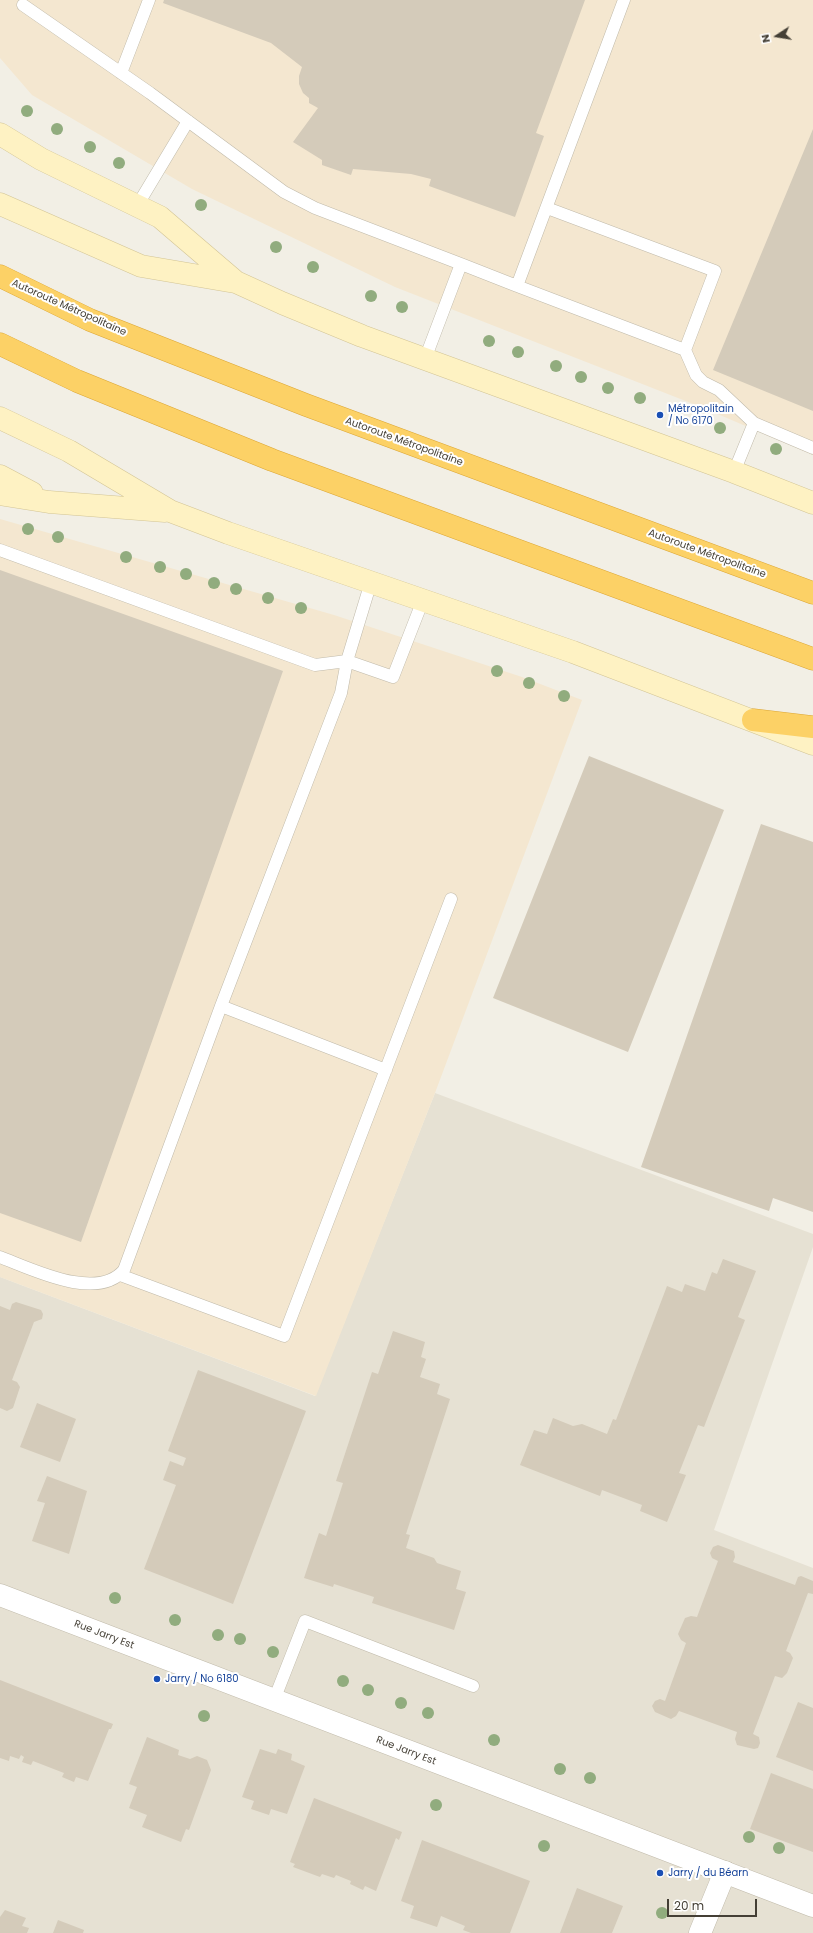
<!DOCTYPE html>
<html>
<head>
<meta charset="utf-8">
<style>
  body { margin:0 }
  #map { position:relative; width:813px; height:1933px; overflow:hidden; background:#f2efe5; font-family:Poppins,sans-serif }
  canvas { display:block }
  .north { position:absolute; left:757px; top:16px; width:40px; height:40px; -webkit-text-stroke:3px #fff; paint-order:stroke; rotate:258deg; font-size:11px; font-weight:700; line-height:16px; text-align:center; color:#443f35 }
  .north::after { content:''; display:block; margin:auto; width:14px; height:18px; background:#443f35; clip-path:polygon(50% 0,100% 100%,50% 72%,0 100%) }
  .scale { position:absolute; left:667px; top:1899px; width:90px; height:18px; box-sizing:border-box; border:2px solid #443f35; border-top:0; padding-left:5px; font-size:12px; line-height:14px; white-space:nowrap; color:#443f35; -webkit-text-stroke:3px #fff; paint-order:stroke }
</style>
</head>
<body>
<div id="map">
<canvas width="813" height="1933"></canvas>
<div class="north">N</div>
<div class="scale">20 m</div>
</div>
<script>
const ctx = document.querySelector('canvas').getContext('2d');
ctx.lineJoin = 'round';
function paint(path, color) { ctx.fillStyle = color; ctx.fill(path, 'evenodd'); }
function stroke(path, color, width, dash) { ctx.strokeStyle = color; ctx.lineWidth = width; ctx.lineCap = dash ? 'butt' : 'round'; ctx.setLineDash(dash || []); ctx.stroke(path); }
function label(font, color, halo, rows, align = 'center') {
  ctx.font = font + ' Poppins,sans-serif'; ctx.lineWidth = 4; ctx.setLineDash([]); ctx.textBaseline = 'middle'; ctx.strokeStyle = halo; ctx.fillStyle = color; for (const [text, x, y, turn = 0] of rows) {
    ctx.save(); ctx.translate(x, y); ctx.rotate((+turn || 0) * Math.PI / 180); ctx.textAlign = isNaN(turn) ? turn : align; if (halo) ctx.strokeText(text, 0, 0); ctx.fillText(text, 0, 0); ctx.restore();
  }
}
paint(new Path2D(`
  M435 1093 813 1234V1247L714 1530 813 1568V1933H0V1277L315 1396Z`), '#e6e1d3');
paint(new Path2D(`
  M0 0H813V455L706 409 395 287 192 189 32 95 0 58Z
  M0 519 334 615 522 677 582 700 435 1093 316 1396 0 1277Z`), '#f4e7d0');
paint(new Path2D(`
  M164 0H585L536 133 544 136 515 217 429 186 431 179 411 174 353 169 351 175 322 165V160L293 142 318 108 309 103V98L303 93 299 84V76L302 67 271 43 163 3Z
  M813 129V411L713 370Z
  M0 570 283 671 81 1242 0 1213Z
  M589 756 724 810 628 1052 493 998Z
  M761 824 813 842V1212L773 1198 769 1211 641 1167Z
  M723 1259 756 1271 738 1317 745 1320 704 1427 698 1425 679 1473 686 1475 667 1522 640 1511 642 1505 602 1490 600 1496 520 1465 534 1430 547 1434 553 1418 573 1426 582 1424 607 1434 613 1419 616 1420 667 1286 682 1292 685 1284 705 1291 712 1272 717 1274Z
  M16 1302 41 1310 43 1314 42 1319 34 1322 12 1380 17 1382 20 1387 13 1408 7 1411 0 1408V1306L10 1310 12 1304Z
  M393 1331 425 1342 421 1357 426 1359 420 1377 440 1384 437 1394 450 1399 406 1534 410 1535 406 1548 434 1558 437 1563 461 1571 456 1589 466 1592 454 1630 372 1603 374 1597 334 1584 333 1587 304 1578 319 1533 326 1536 343 1483 336 1481 372 1372 378 1374Z
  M198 1370 306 1411 233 1604 144 1569 176 1485 163 1480 170 1461 183 1466 186 1458 168 1451Z
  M37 1403 76 1419 60 1462 20 1447Z
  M47 1476 87 1491 69 1554 32 1541 45 1503 37 1501Z
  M718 1545 734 1551 735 1557 733 1562 795 1585 798 1577 801 1576 813 1581V1594L808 1593 786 1651 790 1653 793 1658 787 1673 782 1678 775 1676 753 1734 759 1737 760 1743 758 1748 754 1749 737 1745 735 1739 737 1732 679 1711 676 1716 671 1719 655 1712 652 1706 655 1701 660 1699 665 1701 686 1643 681 1640 678 1634 685 1618 691 1616 697 1617 718 1561 712 1558 710 1553 713 1547Z
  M0 1680 113 1724 111 1729H109L88 1781 76 1777 74 1782 62 1777 64 1773 33 1761 31 1765 22 1762 24 1757 21 1755 19 1759 10 1756 9 1761 0 1758Z
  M798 1702 813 1708V1771L776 1757Z
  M147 1737 179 1750 178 1755 190 1759 197 1756 207 1760 211 1770 189 1830 186 1829 181 1842 142 1827 147 1815 129 1808 137 1787 129 1784Z
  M260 1749 276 1754 278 1749 292 1754 291 1760 305 1766 287 1814 271 1809 269 1815 251 1809 254 1801 242 1797Z
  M771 1773 813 1789V1852L750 1829Z
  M314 1798 402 1832 399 1840 396 1838 376 1891 365 1886 363 1890 350 1884 351 1881 336 1875 334 1878 322 1874 320 1877 293 1867 295 1864 290 1862Z
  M422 1840 530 1881 510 1933H471L463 1930 465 1926 441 1916 437 1927 410 1918 414 1906 401 1901Z
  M577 1888 623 1906 612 1933H560Z
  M5 1910 26 1918 22 1926 29 1928 27 1933H0V1917Z
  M58 1920 84 1930 83 1933H53Z`), '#d4cbba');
const service = new Path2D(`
  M23 5 150 93 284 192 315 208 461 264 425 359
  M121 73 149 0
  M137 206 188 121
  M461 264 517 286 624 0
  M517 286 685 350 715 271 547 208
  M685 350 696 375 703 382 719 390 754 423
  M734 472 754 423 813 448
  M0 550 315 665 347 661 393 677 423 600
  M221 1006 386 1070
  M0 1257C32 1269 97 1302 124 1270L221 1006 341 693 347 661 371 582
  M120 1275 284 1336 451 899
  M274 1700 305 1621 473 1686`);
const minor = new Path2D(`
  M700 1933 725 1872`);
const tertiary = new Path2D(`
  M0 1595 813 1906`);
const secondary = new Path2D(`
  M0 134 41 159 160 217 236 282 282 303 362 336 734 472 813 503
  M0 204 141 266 235 282
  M0 418 69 451 170 511 228 533 573 652 813 744
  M0 476 32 493
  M0 494 49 502 165 511`);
const motorway = new Path2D(`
  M0 276 90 320 306 405 813 593
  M0 344 77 381 272 460 813 659
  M753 720 813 727`);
stroke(service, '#c0baaa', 13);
stroke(minor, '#c0baaa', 23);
stroke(tertiary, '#c0baaa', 23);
stroke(secondary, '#d2c495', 23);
stroke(motorway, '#dba636', 23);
stroke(service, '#fff', 12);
stroke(minor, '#fff', 22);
stroke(tertiary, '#fff', 22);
stroke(secondary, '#fef2c3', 22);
stroke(motorway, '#fcd166', 22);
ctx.fillStyle = '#91ac7e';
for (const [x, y] of [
  [27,111],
  [57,129],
  [90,147],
  [119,163],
  [201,205],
  [276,247],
  [313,267],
  [371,296],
  [402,307],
  [489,341],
  [518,352],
  [556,366],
  [581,377],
  [608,388],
  [640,398],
  [720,428],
  [776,449],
  [28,529],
  [58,537],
  [126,557],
  [160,567],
  [186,574],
  [214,583],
  [236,589],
  [268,598],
  [301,608],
  [497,671],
  [529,683],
  [564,696],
  [115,1598],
  [175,1620],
  [218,1635],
  [240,1639],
  [273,1652],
  [343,1681],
  [368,1690],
  [401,1703],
  [428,1713],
  [204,1716],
  [494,1740],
  [560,1769],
  [590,1778],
  [436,1805],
  [749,1837],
  [544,1846],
  [779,1848],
  [662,1913]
]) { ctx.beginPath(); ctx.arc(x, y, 6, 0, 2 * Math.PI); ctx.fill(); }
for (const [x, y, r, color] of [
  [660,415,4,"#1a4fb4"],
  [157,1679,4,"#1a4fb4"],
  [660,1873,4,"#1a4fb4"]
]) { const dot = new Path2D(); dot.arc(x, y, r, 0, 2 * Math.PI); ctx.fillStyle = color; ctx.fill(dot); stroke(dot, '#fff', 1.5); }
label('10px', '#443f35', '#fff', [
  ["Autoroute Métropolitaine",69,308,24],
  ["Autoroute Métropolitaine",404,442,20],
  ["Autoroute Métropolitaine",707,554,20],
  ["Rue Jarry Est",104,1635,21],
  ["Rue Jarry Est",406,1751,21]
]);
label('10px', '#164399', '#fff', [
  ["Métropolitain",668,409],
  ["/ No 6170",668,421],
  ["Jarry / No 6180",165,1679],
  ["Jarry / du Béarn",668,1873]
], 'left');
</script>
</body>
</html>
